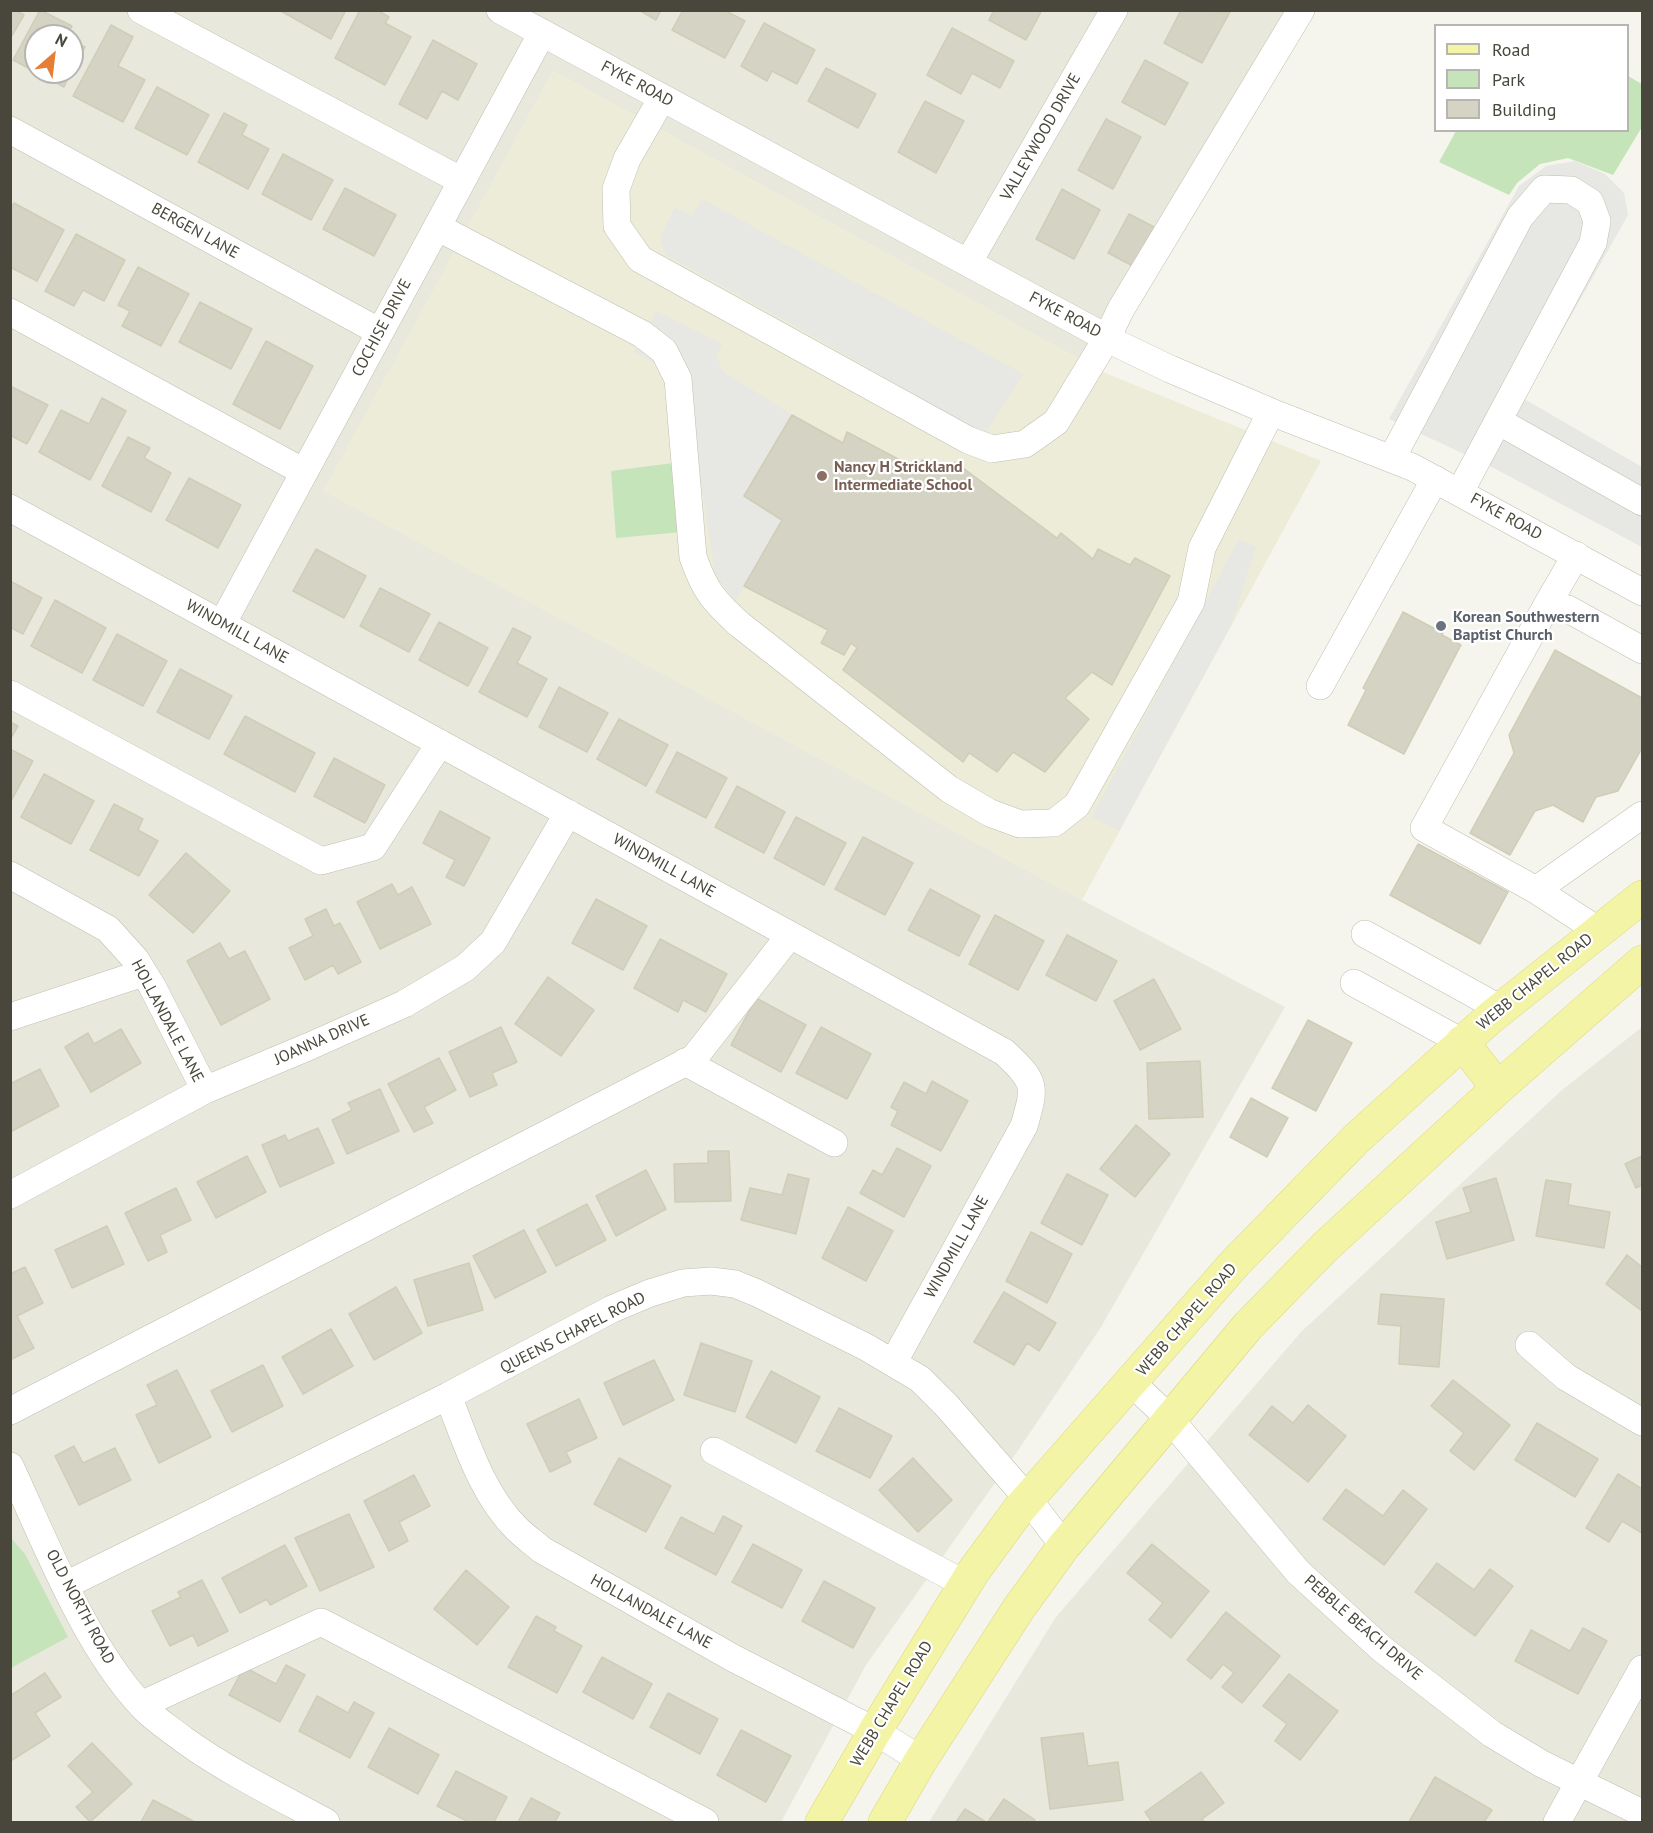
<!DOCTYPE html>
<html>
<head>
<meta charset="utf-8">
<style>
  body { margin:0 }
  #map { position:relative; width:1653px; height:1833px; overflow:hidden; background:#f5f5ed; font-family:"PT Sans",sans-serif }
  canvas { display:block }
  .frame { position:absolute; inset:0; border:12px solid #49473b; pointer-events:none }
  .legend { position:absolute; left:1434px; top:24px; width:195px; height:108px; box-sizing:border-box; background:#fff; border:2px solid #b6b5b1; margin:0; padding:8px 10px; list-style:none; font-size:18px; color:#49473b }
  .legend li { display:flex; align-items:center; gap:12px; height:30px }
  .legend b { width:30px; border:2px solid #b6b5b1 }
  .north { position:absolute; left:24px; top:24px; width:60px; height:60px; box-sizing:border-box; background:#fff; border:2px solid #b6b5b1; border-radius:50%; rotate:28deg; font-size:16px; font-weight:700; line-height:24px; text-align:center; color:#49473b }
  .north::after { content:''; display:block; margin:auto; width:21px; height:27px; background:#e47f35; clip-path:polygon(50% 0,100% 100%,50% 72%,0 100%) }
</style>
</head>
<body>
<div id="map">
<canvas width="1653" height="1833"></canvas>
<div class="frame"></div>
<ul class="legend">
<li><b style="height:8px;background:#f4f4a6"></b>Road</li>
<li><b style="height:16px;background:#c6e4ba"></b>Park</li>
<li><b style="height:16px;background:#d5d3c3"></b>Building</li>
</ul>
<div class="north">N</div>
</div>
<script>
const ctx = document.querySelector('canvas').getContext('2d');
ctx.lineJoin = 'round';
function paint(path, color) { ctx.fillStyle = color; ctx.fill(path, 'evenodd'); }
function stroke(path, color, width, dash) { ctx.strokeStyle = color; ctx.lineWidth = width; ctx.lineCap = dash ? 'butt' : 'round'; ctx.setLineDash(dash || []); ctx.stroke(path); }
function label(font, color, halo, rows, align = 'center') {
  ctx.font = font + ' "PT Sans",sans-serif'; ctx.lineWidth = 4.5; ctx.setLineDash([]); ctx.textBaseline = 'middle'; ctx.strokeStyle = halo; ctx.fillStyle = color; for (const [text, x, y, turn = 0] of rows) {
    ctx.save(); ctx.translate(x, y); ctx.rotate((+turn || 0) * Math.PI / 180); ctx.textAlign = isNaN(turn) ? turn : align; if (halo) ctx.strokeText(text, 0, 0); ctx.fillText(text, 0, 0); ctx.restore();
  }
}
paint(new Path2D(`
  M11 11H1310L1129 318 1103 372 553 71 324 491 1082 900 1285 1007 1101 1327 1019 1449 866 1665 781 1822H11ZM36 36H72V72H36Z
  M1642 1027V1822H929L1056 1617 1301 1332 1562 1090Z`), '#e8e8dc');
paint(new Path2D(`
  M553 71 1103 372 1321 461 1082 900 323 491Z`), '#ececd9');
paint(new Path2D(`
  M1628 76 1642 84V127L1613 175 1568 158 1540 164 1517 183 1509 195 1439 162 1456 131 1628 130Z
  M673 463 682 532 616 538 611 471Z
  M10 1537 25 1554 68 1637 11 1668Z`), '#c6e4ba');
paint(new Path2D(`
  M1575 161 1605 174 1624 193 1628 215 1524 399 1642 467V547L1490 466 1389 419 1519 186 1546 166Z
  M702 199 1023 374 984 435 822 341 666 255 660 237 675 208 693 216Z
  M656 311 722 344 716 358 719 361 722 371 792 415 744 495 782 520 735 602 715 573 692 423 682 378 634 352Z
  M1239 539 1256 547 1231 625 1119 831 1092 817Z`), '#e7e7e3');
const building = new Path2D(`
  M10 10H15L24 15 10 39Z
  M40 10 72 26 67 36H36V72L13 60Z
  M279 10H346L331 39Z
  M360 10H377L389 17 385 23 411 37 385 85 335 58Z
  M639 10H661L656 20Z
  M683 10H724L745 21 725 58 672 30Z
  M994 10H1042L1026 40 989 20Z
  M1181 10 1230 12 1202 63 1164 43Z
  M764 23 815 50 797 84 772 71 767 81 741 66Z
  M111 25 133 37 118 66 145 80 123 122 73 96Z
  M952 28 1014 61 1000 88 972 73 961 94 927 75Z
  M433 40 477 64 458 100 442 91 427 119 399 104Z
  M72 41 85 47 72 71Z
  M1145 60 1188 83 1165 125 1122 102Z
  M826 68 876 94 858 128 808 101Z
  M36 72H71L64 87Z
  M157 87 209 115 187 155 135 128Z
  M925 101 964 121 936 173 898 152Z
  M224 113 247 125 242 135 269 149 248 189 198 162Z
  M1106 119 1141 137 1113 189 1078 170Z
  M283 154 333 180 311 220 262 194Z
  M345 188 396 215 374 256 323 229Z
  M1062 189 1100 210 1074 259 1036 239Z
  M14 203 64 230 37 281 10 267V210Z
  M1129 214 1156 228 1135 267 1108 253Z
  M76 234 125 260 104 301 83 290 74 306 45 291Z
  M138 267 189 294 161 346 122 326 130 311 118 305Z
  M200 302 252 329 231 369 179 342Z
  M266 341 313 366 280 429 233 404Z
  M10 386 48 405 27 444 10 435Z
  M102 398 126 411 90 480 39 452 61 410 89 424Z
  M792 415 843 443 847 432 917 469 922 460 947 475 955 462 1057 538 1061 533 1093 559 1098 549 1130 565 1135 558 1170 576 1112 685 1092 672 1065 698 1089 719 1045 772 1013 752 997 772 969 753 963 762 843 670 857 648 851 643 844 655 821 643 828 630 744 586 782 520 744 496Z
  M128 437 150 448 144 458 171 473 151 512 102 486Z
  M189 478 241 505 218 548 166 520Z
  M316 549 366 576 344 618 293 591Z
  M10 581 42 598 23 634 10 627Z
  M380 588 430 614 409 652 360 626Z
  M55 600 106 628 82 673 31 646Z
  M1403 612 1443 633 1442 635 1461 645 1404 754 1348 725 1366 690 1363 688Z
  M439 622 488 648 468 686 419 660Z
  M513 628 531 637 517 663 547 679 527 717 479 692Z
  M117 634 167 661 143 706 93 680Z
  M1555 650 1642 698V748L1618 791 1596 797 1583 822 1553 805 1535 811 1510 855 1470 833 1514 753 1509 735Z
  M180 669 232 696 209 739 157 712Z
  M559 687 608 713 587 752 539 727Z
  M245 716 315 753 295 792 224 754Z
  M619 719 668 745 646 786 597 759Z
  M10 722 18 726 10 740Z
  M10 749 33 761 10 803Z
  M677 752 727 778 706 818 656 792Z
  M334 758 385 785 365 823 314 796Z
  M44 774 94 801 71 844 21 817Z
  M737 786 785 812 764 853 715 827Z
  M114 804 143 819 138 830 158 841 139 876 90 850Z
  M440 811 490 838 464 886 446 877 455 860 423 843Z
  M796 817 846 843 824 885 774 858Z
  M863 837 913 863 885 915 835 889Z
  M1418 844 1508 892 1480 944 1390 895Z
  M186 853 230 891 193 933 149 895Z
  M392 884 398 895 412 887 431 924 380 949 357 902Z
  M930 889 980 916 959 956 908 930Z
  M596 899 647 926 623 970 572 943Z
  M326 909 334 926 340 923 361 962 338 974 333 965 305 980 289 948 313 936 305 919Z
  M995 915 1044 941 1018 990 969 964Z
  M1067 935 1117 961 1096 1001 1046 975Z
  M660 939 727 974 706 1012 683 1000 678 1012 634 988Z
  M220 943 229 959 245 951 270 999 221 1025 187 961Z
  M548 977 594 1010 561 1056 515 1024Z
  M1154 979 1181 1029 1140 1050 1114 1001Z
  M756 998 806 1025 781 1072 731 1045Z
  M1308 1020 1352 1043 1316 1111 1272 1088Z
  M501 1027 517 1062 492 1073 497 1085 470 1097 449 1052Z
  M821 1027 871 1054 847 1099 796 1073Z
  M121 1029 141 1063 91 1092 65 1047 88 1033 94 1044Z
  M439 1058 456 1090 424 1107 433 1123 414 1132 388 1084Z
  M1200 1061 1203 1117 1149 1119 1147 1063Z
  M40 1069 59 1106 10 1132V1084Z
  M932 1081 968 1101 941 1151 891 1125 898 1111 891 1107 904 1082 926 1094Z
  M380 1089 399 1131 347 1154 332 1120 352 1110 348 1103Z
  M1251 1098 1288 1118 1267 1157 1230 1137Z
  M1136 1125 1170 1154 1135 1197 1100 1169Z
  M318 1128 334 1163 280 1187 262 1145 285 1135 288 1141Z
  M897 1148 931 1166 904 1217 860 1193 873 1170 882 1175Z
  M708 1151H729L731 1201 675 1202 674 1164 708 1163Z
  M247 1156 266 1192 216 1218 197 1182Z
  M1642 1156V1185L1636 1188 1625 1164Z
  M646 1170 666 1209 616 1236 596 1196Z
  M788 1174 809 1179 796 1234 741 1220 750 1188 782 1195Z
  M1067 1174 1108 1195 1082 1245 1041 1223Z
  M1496 1178 1514 1240 1447 1259 1436 1222 1471 1212 1463 1188Z
  M1546 1180 1571 1184 1568 1205 1610 1212 1604 1248 1536 1236Z
  M176 1188 191 1220 160 1235 167 1252 148 1261 125 1213Z
  M587 1204 606 1240 556 1266 537 1230Z
  M848 1207 893 1231 866 1281 822 1258Z
  M107 1226 124 1264 72 1288 55 1250Z
  M524 1230 546 1272 495 1298 473 1256Z
  M1031 1232 1072 1254 1047 1303 1006 1281Z
  M1627 1255 1642 1267V1311L1606 1284Z
  M469 1263 483 1310 428 1326 414 1280Z
  M25 1267 43 1303 17 1316 34 1348 10 1360V1274Z
  M396 1287 422 1333 374 1360 349 1314Z
  M1004 1292 1056 1323 1039 1351 1027 1343 1014 1365 974 1342Z
  M1381 1294 1444 1299 1439 1367 1399 1364 1401 1326 1378 1324Z
  M331 1329 353 1366 303 1394 282 1357Z
  M701 1343 752 1361 735 1412 684 1395Z
  M654 1360 674 1400 623 1425 604 1383Z
  M263 1365 283 1406 232 1432 211 1391Z
  M177 1370 211 1437 159 1463 136 1415 157 1405 147 1385Z
  M771 1371 820 1397 796 1443 746 1417Z
  M1453 1380 1510 1425 1474 1470 1450 1451 1464 1433 1431 1406Z
  M579 1399 597 1438 566 1452 571 1462 550 1472 527 1424Z
  M1308 1405 1346 1436 1308 1482 1249 1435 1272 1406 1293 1423Z
  M839 1408 892 1436 870 1478 816 1451Z
  M1537 1423 1598 1459 1575 1497 1515 1460Z
  M74 1446 83 1463 115 1448 131 1480 79 1505 55 1456Z
  M619 1458 671 1486 646 1532 594 1504Z
  M913 1458 952 1500 918 1532 879 1490Z
  M1618 1474 1642 1489V1533L1622 1521 1609 1542 1586 1528Z
  M414 1475 430 1506 399 1522 408 1541 389 1551 364 1501Z
  M1346 1489 1383 1516 1403 1490 1427 1509 1384 1565 1323 1519Z
  M349 1514 374 1567 320 1591 295 1538Z
  M723 1516 742 1526 716 1575 665 1548 681 1517 714 1534Z
  M753 1544 802 1570 782 1608 732 1582Z
  M1152 1544 1209 1591 1171 1638 1149 1620 1163 1603 1127 1573Z
  M285 1545 307 1586 270 1605 267 1599 240 1613 222 1578Z
  M1437 1563 1474 1590 1490 1569 1513 1586 1475 1636 1415 1592Z
  M466 1570 509 1607 477 1645 434 1609Z
  M202 1580 228 1631 198 1646 193 1635 170 1646 152 1611 181 1597 178 1592Z
  M824 1581 875 1608 853 1648 802 1621Z
  M1226 1612 1280 1656 1242 1703 1222 1687 1234 1673 1223 1664 1211 1679 1187 1660Z
  M536 1616 556 1627 554 1631 582 1646 557 1693 508 1667Z
  M1583 1628 1607 1641 1578 1694 1515 1661 1531 1630 1570 1651Z
  M602 1657 652 1684 633 1719 583 1692Z
  M286 1665 305 1675 280 1722 229 1695 244 1667 276 1684Z
  M45 1673 61 1697 35 1713 50 1736 12 1760 10 1757V1696Z
  M1289 1674 1338 1711 1300 1760 1275 1741 1287 1724 1263 1706Z
  M668 1693 718 1719 700 1754 650 1727Z
  M317 1696 348 1713 354 1702 374 1713 350 1758 299 1731Z
  M389 1728 439 1755 418 1794 368 1767Z
  M741 1730 791 1756 766 1802 717 1775Z
  M1083 1733 1088 1766 1118 1762 1123 1800 1050 1809 1041 1738Z
  M92 1743 132 1784 90 1822 76 1807 93 1792 68 1766Z
  M456 1771 507 1797 494 1822H469L437 1806Z
  M1201 1772 1224 1803 1202 1819 1204 1822H1152L1145 1812Z
  M1435 1777 1492 1810 1484 1822H1409Z
  M531 1798 560 1813 555 1822H518Z
  M1004 1799 1035 1820 1034 1822H988Z
  M153 1800 195 1822H141Z
  M965 1809 986 1822H956Z`);
paint(building, '#d5d3c3');
stroke(building, '#d0cdb7', 1.5);
const minor = new Path2D(`
  M141 10 462 181
  M500 10 1120 345 1170 369 1271 412 1412 467 1642 592
  M662 98 627 159 616 189 617 226 640 259 968 440 992 449 1025 444 1056 422 1107 338 1121 309 1301 10
  M10 130 380 332
  M437 227 642 334 664 351 678 379 693 557C705 591 713 600 739 624L949 789 990 813 1020 824 1054 823 1077 805 1191 602 1202 548 1271 412
  M968 263 1114 10
  M10 312 304 472
  M1498 421 1642 502
  M1392 458 1520 217 1544 189 1571 190 1590 202 1597 221 1593 243 1460 492
  M10 508 1004 1052C1036 1082 1036 1085 1024 1126L893 1363
  M1547 605 1576 555
  M222 624 542 33
  M1320 686 1435 479
  M10 694 321 861 373 847 440 743
  M10 875 108 929 136 960 152 986 205 1090
  M1536 890 1642 815
  M1599 931 1536 890 1424 828 1547 605 1568 609 1642 650
  M1365 934 1501 1009
  M1354 983 1462 1042
  M10 1017 143 973
  M685 1062 834 1143
  M10 1195 205 1090 310 1046 404 1004 465 968 493 942 568 813
  M1529 1345 1566 1377 1642 1422
  M1132 1383 1170 1419 1298 1572 1382 1649 1492 1734 1542 1764 1642 1813
  M448 1396C466 1441 481 1493 517 1529 524 1536 534 1543 542 1550L733 1658 875 1731 921 1760
  M10 1411 694 1058 790 935
  M714 1451 965 1584
  M10 1466C45 1541 85 1646 142 1706 154 1719 170 1729 184 1740 229 1772 278 1796 326 1822
  M66 1585 448 1396 612 1309 650 1293 683 1283 711 1281 735 1284 757 1293 866 1347 920 1379 947 1406 1028 1499 1064 1546
  M141 1705 321 1622 705 1822
  M1557 1822 1642 1669`);
const major = new Path2D(`
  M1462 1042 1498 1088
  M822 1822 875 1731 973 1572 1020 1508 1235 1263 1356 1139 1491 1017 1642 897
  M885 1822 921 1760 1019 1608 1064 1546 1248 1326 1325 1247 1498 1088 1642 962`);
stroke(minor, '#c0bfb0', 28);
stroke(major, '#d9d677', 34);
stroke(minor, '#fff', 27);
stroke(major, '#f4f4a6', 33);
for (const [x, y, r, color] of [
  [822,476,6,"#8d6e63"],
  [1441,626,6,"#6b7280"]
]) { const dot = new Path2D(); dot.arc(x, y, r, 0, 2 * Math.PI); ctx.fillStyle = color; ctx.fill(dot); stroke(dot, '#fff', 2); }
label('16px', '#49473b', '#fff', [
  ["FYKE ROAD",637,84,28],
  ["VALLEYWOOD DRIVE",1041,137,-60],
  ["BERGEN LANE",195,231,29],
  ["FYKE ROAD",1065,315,28],
  ["COCHISE DRIVE",382,328,-62],
  ["FYKE ROAD",1506,517,29],
  ["WINDMILL LANE",237,632,29],
  ["WINDMILL LANE",664,866,29],
  ["WEBB CHAPEL ROAD",1535,982,-39],
  ["HOLLANDALE LANE",167,1021,62],
  ["JOANNA DRIVE",322,1040,-24],
  ["WINDMILL LANE",957,1247,-61],
  ["WEBB CHAPEL ROAD",1187,1320,-49],
  ["QUEENS CHAPEL ROAD",573,1333,-27],
  ["OLD NORTH ROAD",80,1607,62],
  ["HOLLANDALE LANE",651,1612,29],
  ["PEBBLE BEACH DRIVE",1363,1628,41],
  ["WEBB CHAPEL ROAD",892,1704,-59]
]);
label('bold 16px', '#785e54', '#fff', [
  ["Nancy H Strickland",834,467],
  ["Intermediate School",834,485]
], 'left');
label('bold 16px', '#5b616d', '#fff', [
  ["Korean Southwestern",1453,617],
  ["Baptist Church",1453,635]
], 'left');
</script>
</body>
</html>
